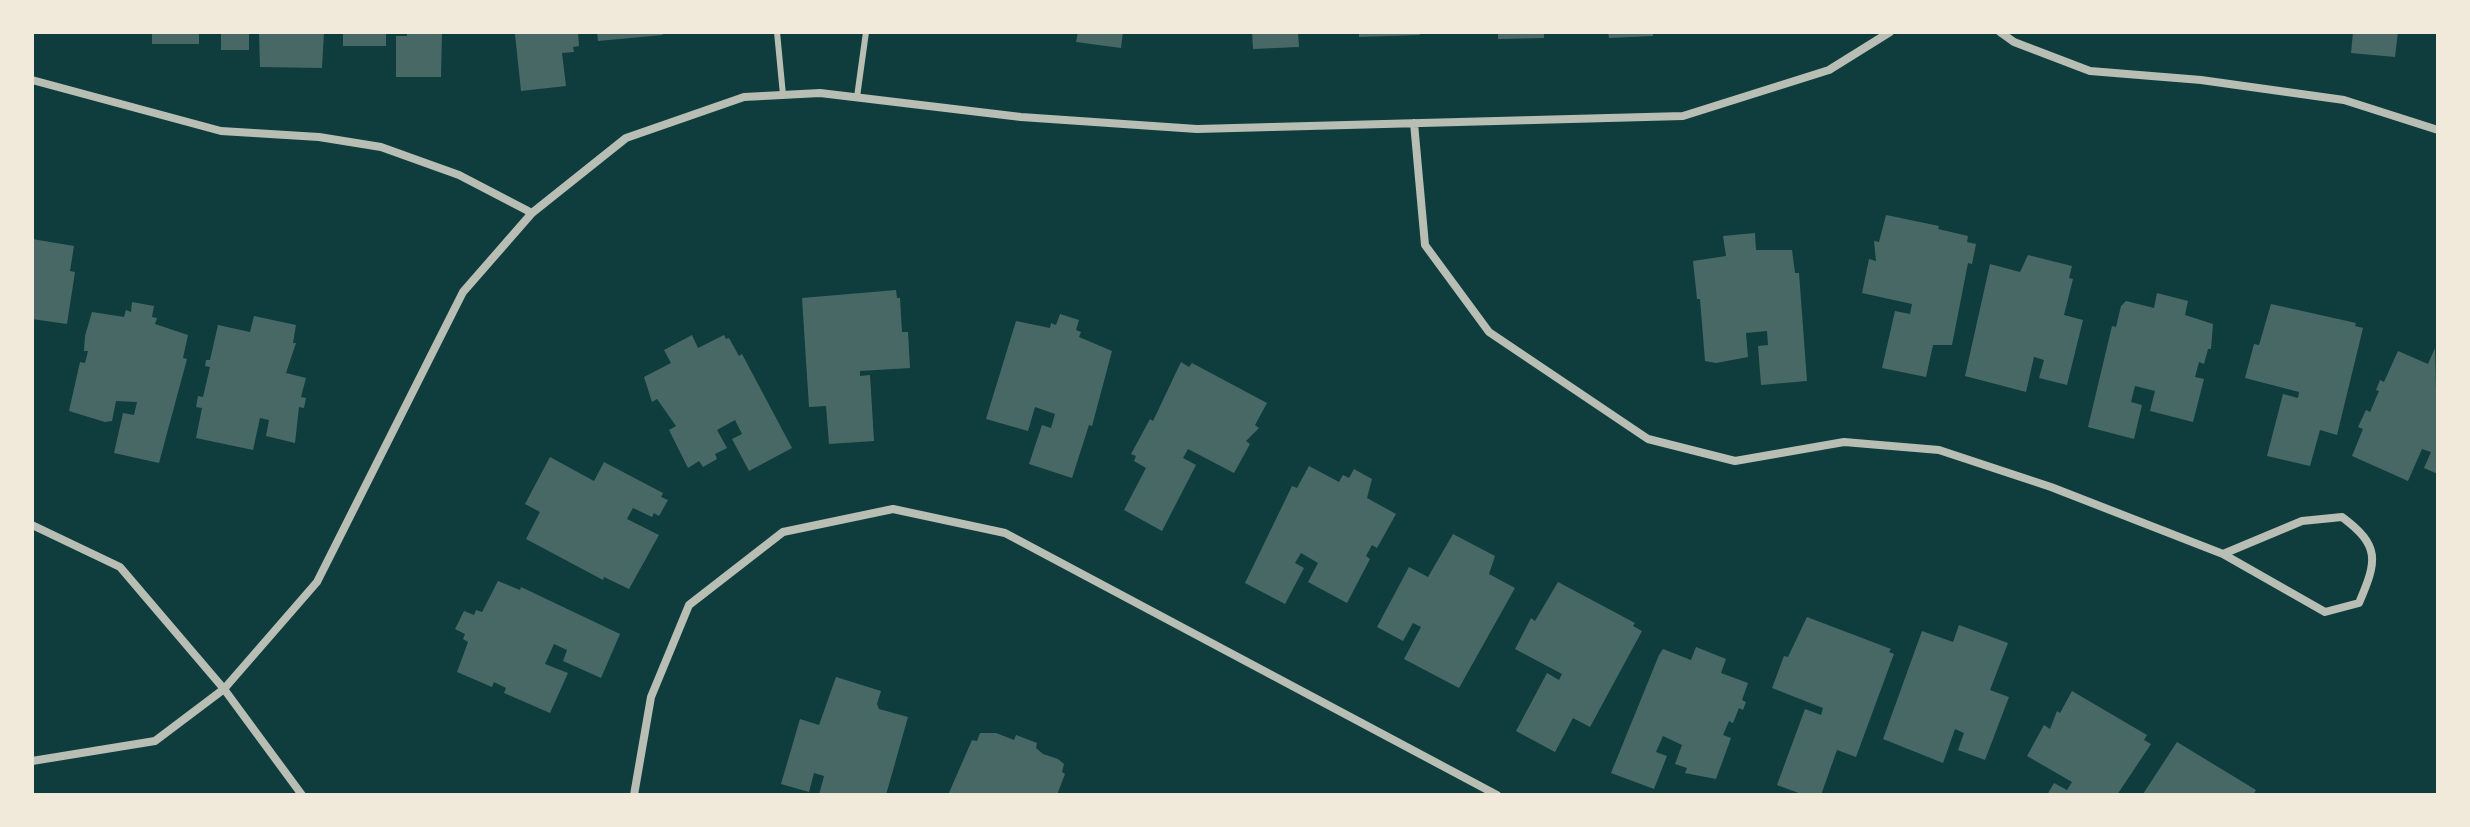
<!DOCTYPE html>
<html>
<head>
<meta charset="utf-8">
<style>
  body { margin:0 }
  #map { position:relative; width:2470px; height:827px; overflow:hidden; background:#0f3d3e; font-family:"Fira Sans",sans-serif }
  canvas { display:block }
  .frame { position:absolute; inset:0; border:34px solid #f1e9da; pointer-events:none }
</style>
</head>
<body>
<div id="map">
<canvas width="2470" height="827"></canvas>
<div class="frame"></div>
</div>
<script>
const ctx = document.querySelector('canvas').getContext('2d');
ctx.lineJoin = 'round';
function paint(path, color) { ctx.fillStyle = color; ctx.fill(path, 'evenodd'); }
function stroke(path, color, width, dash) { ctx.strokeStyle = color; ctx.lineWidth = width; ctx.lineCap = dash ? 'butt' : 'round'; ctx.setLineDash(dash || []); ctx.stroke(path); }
paint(new Path2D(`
  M152 32H199V44H152Z
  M221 32H249V50H221Z
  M259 32H324L322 68 260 67Z
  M343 32H386V46H343Z
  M407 32H442L441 77H396V36H407Z
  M578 32 579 46 573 47 574 52 562 53 566 86 521 91 515 34Z
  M597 32H662L663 35 598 41Z
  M1078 32H1123L1121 48 1076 42Z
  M1252 32H1298L1299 47 1253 49Z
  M1359 32H1419L1420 35 1359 37Z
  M1498 32H1544V38L1498 39Z
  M1608 32H1653V36L1609 38Z
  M2353 32H2398L2395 57 2351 53Z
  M1886 215 1939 226 1938 229 1968 236 1967 242 1976 244 1972 264 1968 263 1952 345H1933L1926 377 1882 368 1895 311 1910 314 1912 304 1862 293 1869 259 1876 261 1874 241 1879 242Z
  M1755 233 1756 250H1792L1795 273H1799L1807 381 1761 385 1758 346 1768 345 1767 331 1746 333 1748 357 1716 363 1705 361 1700 299H1697L1693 261 1726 256 1723 236Z
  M32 239 74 246 70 271 75 272 67 324 32 319Z
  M2028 255 2072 266 2069 278 2073 279 2064 315 2083 320 2067 385 2039 378 2044 360 2034 357 2026 392 1965 376 1990 264 2020 272Z
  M896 290 897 298H900L902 332H908L910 368 860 371V376L870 375 874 441 829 444 826 406 809 407 802 298Z
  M2157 293 2188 301 2185 315 2213 324 2211 349H2208L2204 364 2199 362 2195 377 2204 379 2193 422 2150 411 2155 391 2135 386 2131 402 2142 405 2134 439 2088 427 2112 326 2116 327 2121 306 2126 301 2154 308Z
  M132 302 154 306 152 317 157 318 155 324 188 335 183 358 187 359 159 463 114 453 123 413 134 415 137 402 116 401 112 421 105 422 69 411 80 362 85 363 88 351H84L85 336 92 312 124 317 126 310 131 312Z
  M2271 304 2356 323 2355 326 2363 328 2337 435 2320 430 2310 466 2267 456 2283 394 2298 398 2299 392 2245 378 2254 344 2259 345Z
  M1060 314 1079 320 1076 330 1081 332 1079 337 1112 351 1092 426 1089 425 1072 478 1029 464 1042 425 1051 428 1055 414 1035 407 1028 431 986 419 1016 321 1050 328 1051 323 1056 325Z
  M254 316 296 325 293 343H296L286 373 306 378 301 397 306 398 304 408 299 407 295 443 266 436 269 420 260 418 253 450 196 438 202 408 196 407 198 396 203 397 210 367 205 366 206 360H210L218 325 250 332Z
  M692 335 698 348 724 335 726 339 729 338 739 356 742 354 792 448 749 471 732 439 742 434 735 420 717 430 727 448 715 454 717 459 703 467 699 461 688 468 669 430 676 426 657 399 652 402 644 377 671 363 664 350Z
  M2435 348 2438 474 2424 468 2431 452 2422 449 2408 481 2352 456 2363 429 2358 427 2366 410 2370 412 2379 391 2376 390 2380 380 2384 382 2398 351 2428 364Z
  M1181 362 1189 367 1192 363 1267 403 1255 425 1259 428 1246 441 1250 444 1234 473 1188 449 1183 458 1196 465 1162 531 1124 510 1146 468 1134 461 1136 456 1131 454 1150 419 1153 421Z
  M550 457 594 481 604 462 663 493 661 497 668 500 659 516 654 513 652 517 633 508 627 519 659 535 629 589 604 577 603 580 526 539 540 512 525 504Z
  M1309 466 1339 482 1343 475 1349 478 1354 469 1372 479 1367 498 1396 514 1377 548 1372 545 1366 556 1370 559 1347 603 1308 582 1318 563 1301 553 1295 563 1304 568 1285 604 1245 583 1292 486 1297 488Z
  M1453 534 1495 556 1489 574 1515 588 1459 688 1404 659 1421 627 1413 623 1403 641 1377 627 1409 567 1428 577Z
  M498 581 520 590 521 587 620 634 601 678 563 661 567 650 554 644 545 664 568 673 550 713 504 693 506 688 494 682 492 687 457 672 468 642 463 639 465 634 455 629 464 611 474 615 476 610 482 612Z
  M1558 582 1635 623 1633 626 1642 631 1590 727 1573 718 1555 752 1516 731 1547 673 1559 680 1562 674 1515 649 1531 618 1535 621Z
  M1807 617 1891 649 1889 652 1894 654 1856 757 1837 750 1821 795H1804L1777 785 1805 709 1821 715 1823 708 1772 688 1784 656 1788 657Z
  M1959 625 2008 643 1990 690 2009 697 1985 760 1958 750 1964 733 1955 729 1943 763 1883 739 1922 631 1953 642Z
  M1696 647 1726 659 1721 673 1748 683 1742 700 1746 702 1743 710 1739 708 1733 723 1729 721 1723 735 1731 738 1716 779 1685 773 1687 768 1675 764 1682 745 1663 736 1656 752 1667 756 1654 789 1611 773 1659 655 1663 649 1691 660Z
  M836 677 881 691 877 704 879 709 908 717 886 795H819L824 776 814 773 809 792 781 784 800 719 819 725Z
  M2072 691 2147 735 2144 740 2151 744 2117 795H2047L2054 783 2067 790 2072 782 2027 756 2044 725 2050 729 2057 711 2060 713Z
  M980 733H996L1014 740 1016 735 1037 743 1036 748 1043 754 1058 759 1064 764 1062 772 1065 774 1057 795H948L972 740 977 741Z
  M2177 742 2256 790 2253 795 2143 794Z`), '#486865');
stroke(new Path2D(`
  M777 32 783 95
  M857 97 866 32`), '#b8beb3', 6);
stroke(new Path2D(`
  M2000 32 2014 42 2090 71 2201 80 2344 100 2438 130
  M32 80 221 131 319 137 381 147 459 175 532 213
  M1414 123 1425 245 1489 332 1648 439 1735 461 1844 442 1939 450 2051 487 2223 554 2325 612 2359 603C2377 561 2381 546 2342 517L2302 521 2223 554
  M32 525 120 567 224 689 302 795
  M32 761 155 741 224 689 317 582 463 292 532 213 626 138 744 97 820 93 1021 117 1197 129 1683 116 1829 70 1890 32
  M634 795 651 697 689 605 783 532 893 509 1005 533 1497 795`), '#b8beb3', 8);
</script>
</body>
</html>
